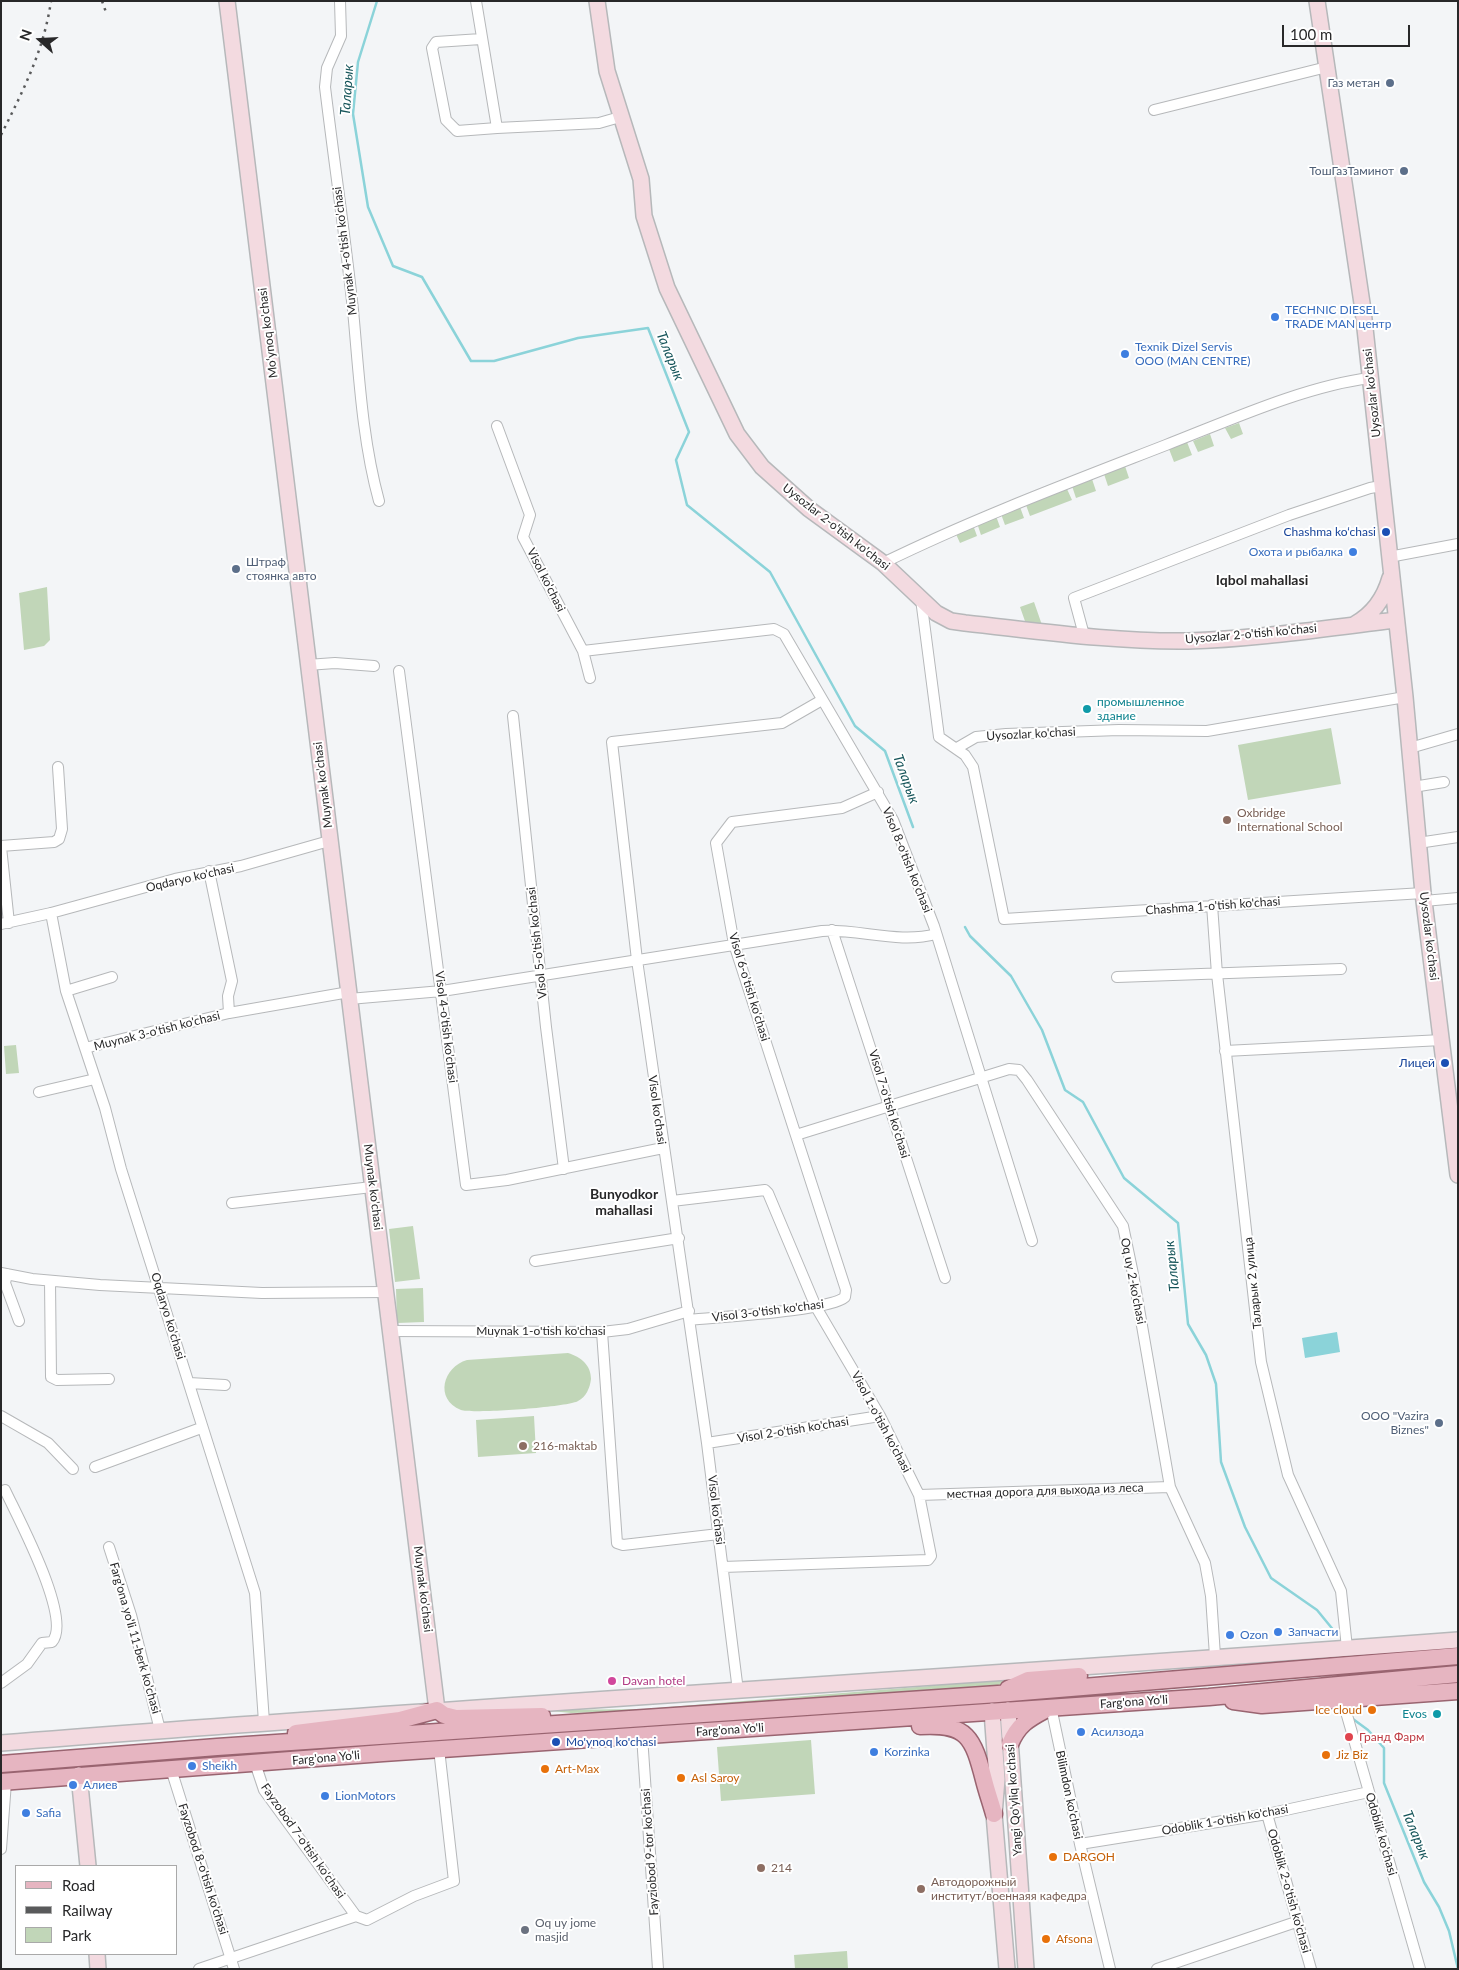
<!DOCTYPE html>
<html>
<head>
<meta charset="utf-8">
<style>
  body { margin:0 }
  #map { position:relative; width:1459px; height:1970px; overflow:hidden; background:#f3f5f7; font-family:Lato,sans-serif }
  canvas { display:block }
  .frame { position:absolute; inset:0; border:2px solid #282829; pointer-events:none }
  .legend { position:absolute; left:15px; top:1865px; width:162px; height:90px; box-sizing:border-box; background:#fff; border:1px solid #a9a9a9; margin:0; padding:6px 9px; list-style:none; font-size:15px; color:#282829 }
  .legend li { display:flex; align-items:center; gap:10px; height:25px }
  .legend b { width:25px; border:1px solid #a9a9a9 }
  .north { position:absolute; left:15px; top:15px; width:50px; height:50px; -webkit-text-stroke:4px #fff; paint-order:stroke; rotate:289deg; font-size:14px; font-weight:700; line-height:20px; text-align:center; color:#282829 }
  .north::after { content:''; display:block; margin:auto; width:18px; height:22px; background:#282829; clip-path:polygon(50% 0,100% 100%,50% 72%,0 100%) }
  .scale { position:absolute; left:1282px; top:25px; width:128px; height:22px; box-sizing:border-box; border:2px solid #282829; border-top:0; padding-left:6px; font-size:15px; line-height:18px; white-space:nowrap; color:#282829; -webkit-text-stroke:4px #fff; paint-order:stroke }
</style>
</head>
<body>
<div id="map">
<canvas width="1459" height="1970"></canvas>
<div class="frame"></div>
<ul class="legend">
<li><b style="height:6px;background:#e6b5c1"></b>Road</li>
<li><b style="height:6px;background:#595a5b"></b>Railway</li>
<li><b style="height:14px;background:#c1d6b8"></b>Park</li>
</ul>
<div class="north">N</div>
<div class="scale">100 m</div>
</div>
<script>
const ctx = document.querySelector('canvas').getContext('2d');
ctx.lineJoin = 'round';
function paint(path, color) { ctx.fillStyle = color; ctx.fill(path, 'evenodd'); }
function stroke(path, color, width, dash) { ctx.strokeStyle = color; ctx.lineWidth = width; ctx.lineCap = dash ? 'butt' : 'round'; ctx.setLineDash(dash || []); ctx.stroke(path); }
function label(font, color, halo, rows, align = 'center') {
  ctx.font = font + ' Lato,sans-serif'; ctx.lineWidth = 4; ctx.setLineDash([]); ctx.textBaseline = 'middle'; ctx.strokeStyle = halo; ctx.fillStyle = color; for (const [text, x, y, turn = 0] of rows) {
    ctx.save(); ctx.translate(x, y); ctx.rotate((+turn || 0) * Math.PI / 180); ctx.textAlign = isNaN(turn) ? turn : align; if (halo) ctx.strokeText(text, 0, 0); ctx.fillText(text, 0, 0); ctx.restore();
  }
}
paint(new Path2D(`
  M1239 423 1243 434 1231 439 1225 428Z
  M1210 434 1214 446 1198 452 1193 441Z
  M1187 442 1192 455 1174 462 1169 449Z
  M1125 466 1129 478 1108 486 1104 474Z
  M1092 479 1096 491 1076 498 1072 486Z
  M1067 489 1072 500 1030 516 1026 505Z
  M1020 507 1024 518 1005 525 1001 514Z
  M996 516 1000 527 981 535 977 523Z
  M973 525 977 536 960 543 955 532Z
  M47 587 50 640 44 646 24 650 19 593Z
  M1034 602 1042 625 1026 624 1020 607Z
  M1331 728 1341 784 1248 800 1238 745Z
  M16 1045 19 1073 6 1074 4 1046Z
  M413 1226 420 1279 395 1282 389 1229Z
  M423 1288 424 1322 397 1323 396 1289Z
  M568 1353C581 1357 591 1365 591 1379 590 1388 586 1397 578 1401 569 1407 472 1414 461 1410 434 1399 443 1367 467 1360Z
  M534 1416 536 1453 478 1457 476 1420Z
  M1018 1676 1003 1685 997 1686 644 1711 571 1713 541 1710 644 1709 929 1686Z
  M811 1740 815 1794 721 1801 717 1747Z
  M847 1951 848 1969H795L794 1955Z`), '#c1d6b8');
paint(new Path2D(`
  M1337 1332 1340 1352 1305 1358 1302 1338Z`), '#8bd3d9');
stroke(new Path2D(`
  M377 1 358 62 353 114 368 207 393 266 422 277 471 361H494L578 338 648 328 689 432 676 460 687 505 770 572 855 726 885 751 913 827
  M965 927 970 936 1011 976 1042 1030 1065 1090 1083 1102 1124 1178 1178 1223 1188 1324 1206 1355 1216 1384 1221 1462 1245 1527 1271 1578 1317 1610 1335 1632
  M1353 1719 1368 1730 1384 1748V1783L1424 1882 1439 1907 1449 1931 1458 1969`), '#8bd3d9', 2.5);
const street = new Path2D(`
  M340 1 341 36 327 68 325 87C334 161 345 235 353 310 359 374 362 439 379 501
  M476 1 497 128 599 123 620 117
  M481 39 436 42 432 48 446 120 457 131 497 128
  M1154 110 1327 67
  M497 426 530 515 523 537 583 651 590 678
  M1389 557 1458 544
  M883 563C975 518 1071 482 1166 445 1228 421 1305 386 1370 378
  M921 599 939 737 965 755 973 767 1004 919 1423 893
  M1084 635 1074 598 1289 515 1370 488 1381 486
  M583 651 774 629 784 634 893 820 934 926 1032 1241
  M307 665 335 663 374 666
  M399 671 466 1185 507 1180 663 1148
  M513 716 546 1027 564 1169
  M957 748 976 737 1006 734 1119 730 1207 731 1405 697
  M1410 748 1458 734
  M1413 787 1444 782
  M1418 843 1458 837
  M1 846 54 842 59 839 62 829 58 767
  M1 847 9 923
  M209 871 232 981 228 996 229 1013
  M1424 901 1458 898
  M1212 905 1217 974 1261 1362 1288 1475 1341 1591 1347 1648
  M51 913 66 991 105 1108 121 1169 255 1593 264 1722
  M1 924 51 913 175 879 241 866 329 841
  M832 930 945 1278
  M1117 977 1341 969
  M66 991 112 977
  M349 999 442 991 822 931C860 929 899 944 936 934
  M85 1048 229 1013 349 992
  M1225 1051 1442 1040
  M39 1092 95 1079
  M796 1135 1009 1069 1019 1070 1027 1080 1123 1226 1133 1274 1170 1487 1205 1563 1211 1596 1215 1656
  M672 1201 765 1190 768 1193 816 1307 880 1416 919 1495 931 1556 928 1560 723 1567
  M232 1203 372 1187
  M535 1261 679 1238
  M1 1273 32 1279 100 1285 262 1293 386 1292
  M7 1274 5 1283 19 1321
  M50 1281 51 1377 57 1380 109 1379
  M690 1320C717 1317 830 1311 845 1297L846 1290 734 944 716 843 732 822 842 808 878 792
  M390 1331 602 1332 628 1329 689 1311
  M602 1332 617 1543 623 1545 719 1534
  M189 1383 225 1385
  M1 1416 48 1443 73 1469
  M707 1443 880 1416
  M95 1467 201 1428
  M919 1495 1170 1487
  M109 1547 131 1615 160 1730
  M1 1683 27 1664 42 1643 52 1642C73 1619 17 1516 5 1490
  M738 1691 707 1443 637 960 612 742 782 723 822 700
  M1342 1698 1420 1969
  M1051 1707 1080 1844 1110 1969
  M642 1736 658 1969
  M255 1763 264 1790 356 1916
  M171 1769 234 1969
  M1267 1814 1311 1969
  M1080 1844 1267 1814 1369 1792
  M1 1849 6 1782
  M199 1969 356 1916 367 1920 414 1896 454 1881 439 1749
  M1157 1969 1296 1922`);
const secondary = new Path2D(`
  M227 1 437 1710
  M597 1 607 71 641 179 644 216 667 288 737 434 762 467 809 509 883 563 936 613 951 621 965 623C1039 631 1113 642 1188 641 1257 639 1327 628 1396 620
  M1317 1 1363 310 1405 697 1423 893 1458 1175
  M1355 624C1373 614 1384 599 1390 578
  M1008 1710 1026 1969
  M992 1711 997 1779 994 1814 1007 1969
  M1 1743C486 1704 972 1677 1458 1640
  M79 1775 88 1866
  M97 1954 98 1969`);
const primary = new Path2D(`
  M1008 1689 1028 1680 1079 1676
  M1233 1701 1262 1705 1458 1691
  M920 1726C968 1723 973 1738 984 1780 987 1792 991 1803 994 1814
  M296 1733 400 1720 437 1710 444 1715 456 1718 542 1716
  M1010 1744C1018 1725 1028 1719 1045 1710
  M1 1764 217 1747 998 1694 1458 1656
  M1 1782 383 1753 1209 1697 1458 1674`);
stroke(street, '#b6b8ba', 12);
stroke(secondary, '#b6b8ba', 18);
stroke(primary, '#996470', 19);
stroke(street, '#fff', 10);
stroke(secondary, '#f3dae0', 15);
stroke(primary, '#e6b5c1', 16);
stroke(new Path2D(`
  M102 1 107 15
  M1 135C23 91 44 50 51 1`), '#595a5b', 2.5, [2.5, 5]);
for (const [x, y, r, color] of [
  [1390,83,5,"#5c6f8a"],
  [1404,171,5,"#5c6f8a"],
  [1275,317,5,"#3f7fe0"],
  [1125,354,5,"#3f7fe0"],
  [1386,532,5,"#1a4fb4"],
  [1353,552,5,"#3f7fe0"],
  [236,569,5,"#5c6f8a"],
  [1087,709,5,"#0f9aa8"],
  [1227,820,5,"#8d6e63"],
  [1445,1063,5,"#1a4fb4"],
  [1439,1423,5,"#5c6f8a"],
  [523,1446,5,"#8d6e63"],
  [1278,1632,5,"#3f7fe0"],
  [1230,1635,5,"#3f7fe0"],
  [612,1681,5,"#d1479c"],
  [1372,1710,5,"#e8710a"],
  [1437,1714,5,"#0f9aa8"],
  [1081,1732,5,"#3f7fe0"],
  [1349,1737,5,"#e0444e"],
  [556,1742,5,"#1a4fb4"],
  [874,1752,5,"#3f7fe0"],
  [1326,1755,5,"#e8710a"],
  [192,1766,5,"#3f7fe0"],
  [545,1769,5,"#e8710a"],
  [681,1778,5,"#e8710a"],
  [73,1785,5,"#3f7fe0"],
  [325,1796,5,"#3f7fe0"],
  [26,1813,5,"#3f7fe0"],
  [1053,1857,5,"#e8710a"],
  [761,1868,5,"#8d6e63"],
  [921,1889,5,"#8d6e63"],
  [525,1930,5,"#6b7280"],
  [1046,1939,5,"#e8710a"]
]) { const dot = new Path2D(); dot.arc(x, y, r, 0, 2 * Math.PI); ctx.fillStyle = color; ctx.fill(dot); stroke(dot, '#fff', 2); }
label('12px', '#4e5e75', '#fff', [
  ["Газ метан",1380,83],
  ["ТошГазТаминот",1394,171],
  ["Штраф",246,562,"left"],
  ["стоянка авто",246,576,"left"],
  ["OOO \"Vazira",1429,1416],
  ["Biznes\"",1429,1430]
], 'right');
label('12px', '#282829', '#fff', [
  ["Muynak 4-o'tish ko'chasi",345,251,-97],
  ["Moʻynoq ko'chasi",268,333,-97],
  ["Uysozlar ko'chasi",1372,393,-96],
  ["Uysozlar 2-o'tish ko'chasi",836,527,38],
  ["Visol ko'chasi",546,580,63],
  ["Uysozlar 2-o'tish ko'chasi",1251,634,-5],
  ["Uysozlar ko'chasi",1031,734,-3],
  ["Muynak ko'chasi",323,785,-97],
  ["Visol 8-o'tish ko'chasi",907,860,68],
  ["Oqdaryo ko'chasi",190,878,-13],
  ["Chashma 1-o'tish ko'chasi",1213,906,-4],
  ["Uysozlar ko'chasi",1429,936,83],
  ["Visol 5-o'tish ko'chasi",537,943,-96],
  ["Visol 6-o'tish ko'chasi",749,987,73],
  ["Visol 4-o'tish ko'chasi",446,1027,83],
  ["Muynak 3-o'tish ko'chasi",157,1031,-14],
  ["Visol 7-o'tish ko'chasi",889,1104,73],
  ["Visol ko'chasi",657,1110,82],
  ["Muynak ko'chasi",373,1187,83],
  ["Oq uy 2-ko'chasi",1133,1281,79],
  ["Таларык 2 улица",1253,1283,-96],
  ["Visol 3-o'tish ko'chasi",768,1311,-7],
  ["Oqdaryo ko'chasi",168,1316,73],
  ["Muynak 1-o'tish ko'chasi",541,1331],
  ["Visol 1-o'tish ko'chasi",881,1422,62],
  ["Visol 2-o'tish ko'chasi",793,1430,-9],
  ["местная дорога для выхода из леса",1045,1491,-2],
  ["Visol ko'chasi",716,1510,83],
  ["Muynak ko'chasi",423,1589,83],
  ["Farg'ona yo'li 11-berk ko'chasi",135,1638,74],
  ["Farg'ona Yo'li",1134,1702,-4],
  ["Farg'ona Yo'li",730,1730,-4],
  ["Farg'ona Yo'li",326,1758,-5],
  ["Bilimdon ko'chasi",1069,1795,78],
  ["Yangi Qo'yliq ko'chasi",1014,1800,-94],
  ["Odoblik 1-o'tish ko'chasi",1225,1820,-10],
  ["Odoblik ko'chasi",1381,1834,74],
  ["Fayzobod 7-o'tish ko'chasi",303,1841,55],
  ["Fayziobod 9-tor ko'chasi",650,1852,-94],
  ["Fayzobod 8-o'tish ko'chasi",203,1869,72],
  ["Odoblik 2-o'tish ko'chasi",1289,1891,74]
]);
label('12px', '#366cbe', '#fff', [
  ["TECHNIC DIESEL",1285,310],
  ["TRADE MAN центр",1285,324],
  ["Texnik Dizel Servis",1135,347],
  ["OOO (MAN CENTRE)",1135,361],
  ["Охота и рыбалка",1343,552,"right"],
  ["Запчасти",1288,1632],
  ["Ozon",1240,1635],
  ["Асилзода",1091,1732],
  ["Korzinka",884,1752],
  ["Sheikh",202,1766],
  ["Алиев",83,1785],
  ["LionMotors",335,1796],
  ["Safia",36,1813]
], 'left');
label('12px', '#164399', '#fff', [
  ["Chashma ko‘chasi",1376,532],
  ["Лицей",1435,1063],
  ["Mo'ynoq ko'chasi",566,1742,"left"]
], 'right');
label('12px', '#0d838f', '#fff', [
  ["промышленное",1097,702],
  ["здание",1097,716],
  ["Evos",1427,1714,"right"]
], 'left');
label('12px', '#785e54', '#fff', [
  ["Oxbridge",1237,813],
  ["International School",1237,827],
  ["216-maktab",533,1446],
  ["214",771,1868],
  ["Автодорожный",931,1882],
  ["институт/военнаяя кафедра",931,1896]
], 'left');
label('12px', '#b23c85', '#fff', [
  ["Davan hotel",622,1681]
], 'left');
label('12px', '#c56008', '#fff', [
  ["Ice cloud",1362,1710,"right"],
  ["Jiz Biz",1336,1755],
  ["Art-Max",555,1769],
  ["Asl Saroy",691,1778],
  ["DARGOH",1063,1857],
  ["Afsona",1056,1939]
], 'left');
label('12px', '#be3a42', '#fff', [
  ["Гранд Фарм",1359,1737]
], 'left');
label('12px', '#5b616d', '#fff', [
  ["Oq uy jome",535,1923],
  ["masjid",535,1937]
], 'left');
label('italic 14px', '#155459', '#fff', [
  ["Таларык",347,90,-86],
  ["Таларык",670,356,68],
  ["Таларык",906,779,70],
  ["Таларык",1172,1266,-96],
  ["Таларык",1416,1835,68]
]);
label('bold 14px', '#282829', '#fff', [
  ["Iqbol mahallasi",1262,580],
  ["Bunyodkor",624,1194],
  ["mahallasi",624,1210]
]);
</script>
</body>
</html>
